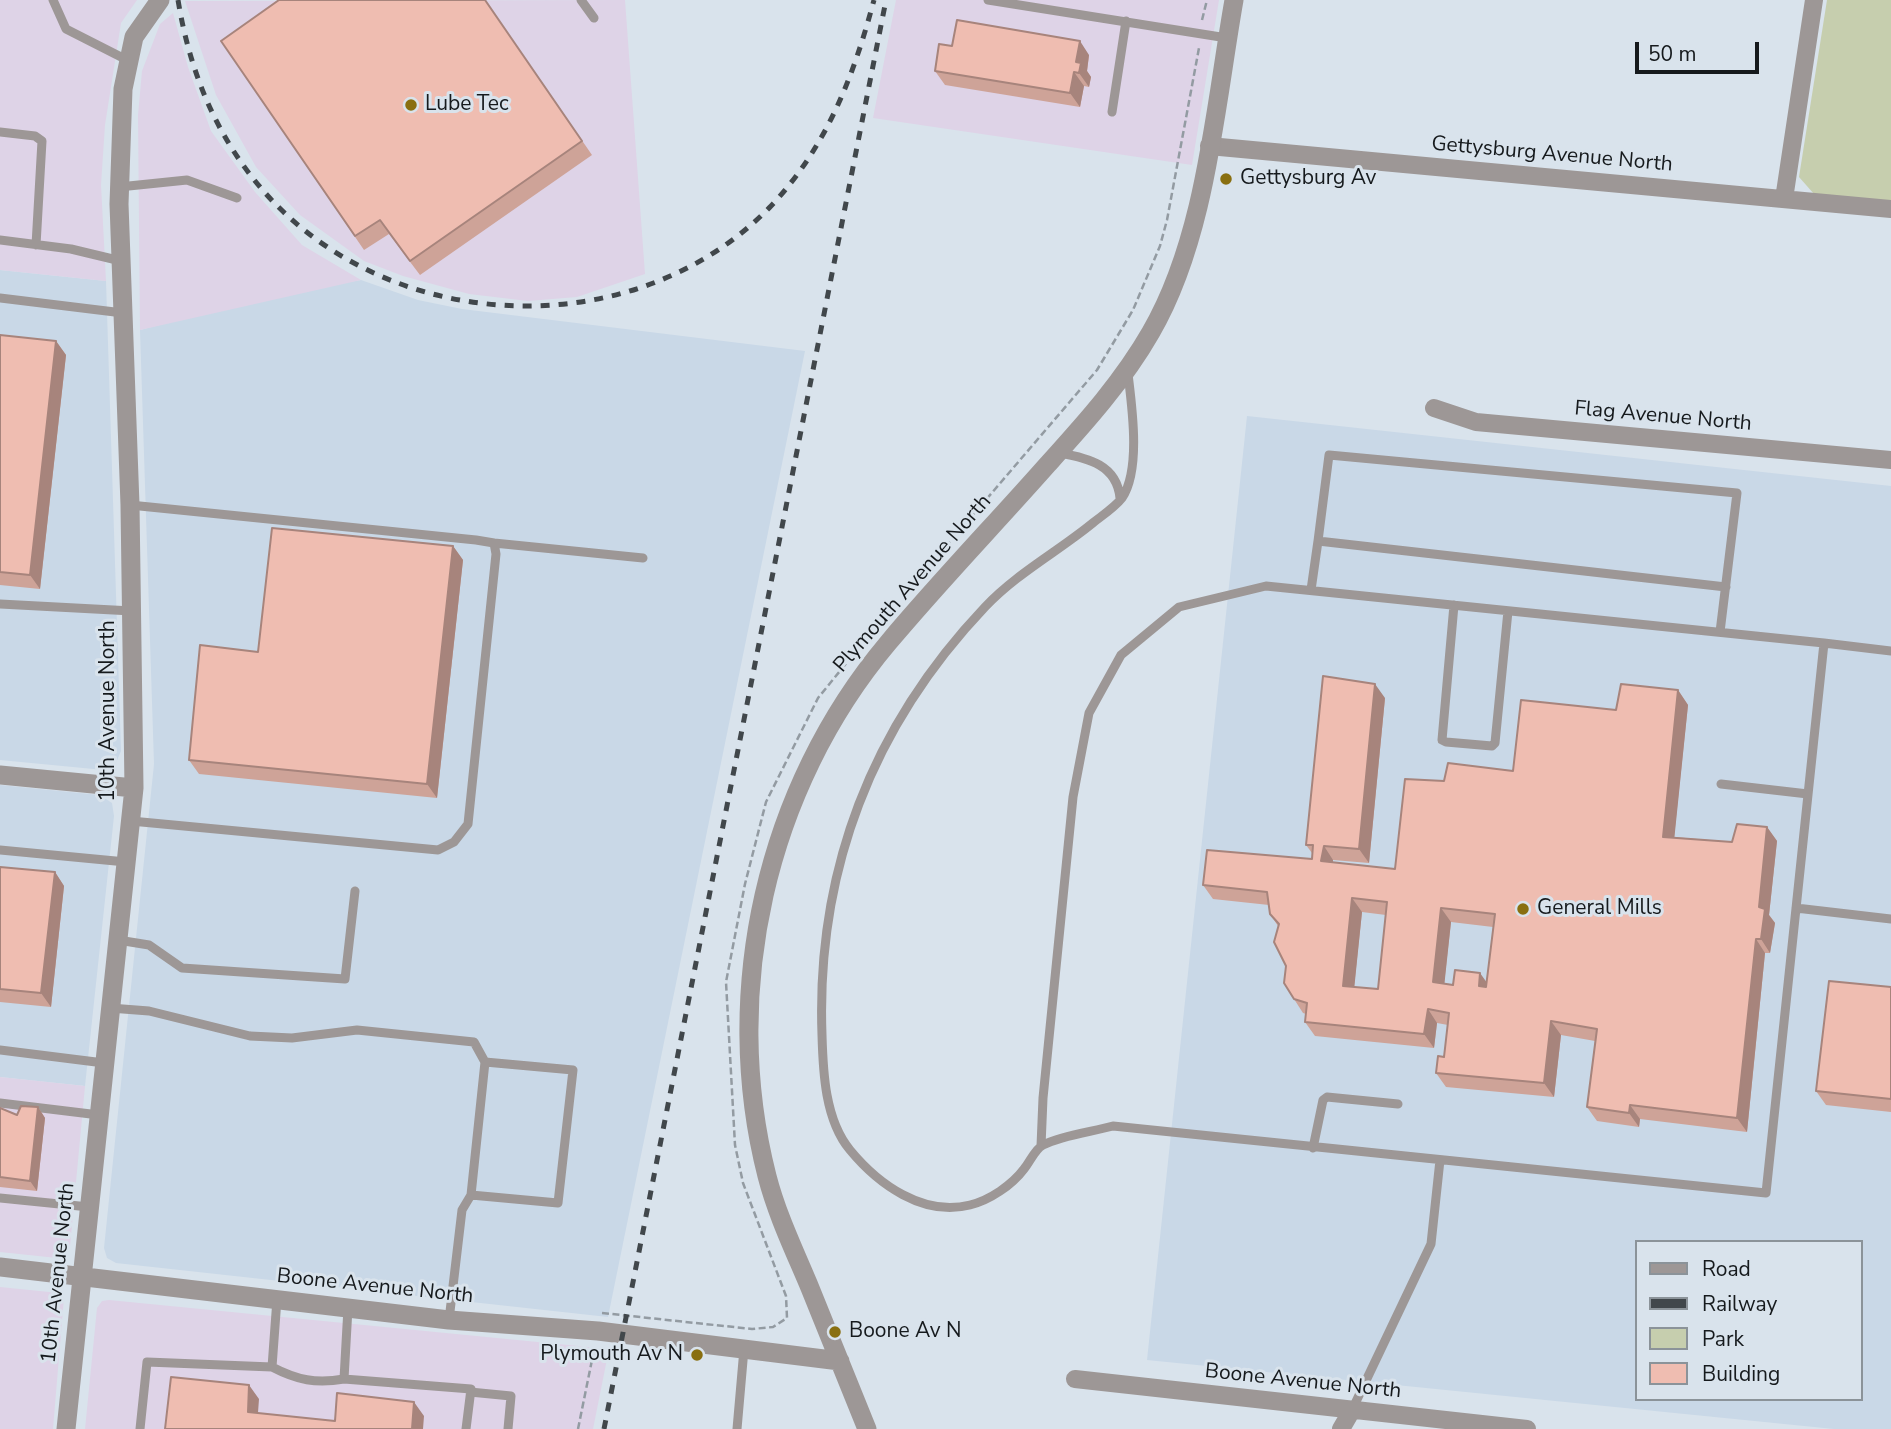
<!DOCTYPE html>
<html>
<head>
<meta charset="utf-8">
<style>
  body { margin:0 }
  #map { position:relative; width:1891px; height:1429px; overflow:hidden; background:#d9e3ec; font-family:"Nunito Sans",sans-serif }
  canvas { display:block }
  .legend { position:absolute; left:1635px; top:1240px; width:228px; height:161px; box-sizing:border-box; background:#d9e3ec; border:2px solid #8b9399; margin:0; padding:9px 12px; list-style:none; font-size:21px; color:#161a1d }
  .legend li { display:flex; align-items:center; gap:14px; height:35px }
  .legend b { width:35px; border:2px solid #8b9399 }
  .scale { position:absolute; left:1635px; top:42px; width:124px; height:32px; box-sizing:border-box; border:4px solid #161a1d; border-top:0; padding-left:9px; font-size:21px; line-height:24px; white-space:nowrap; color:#161a1d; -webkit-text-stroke:5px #d9e3ec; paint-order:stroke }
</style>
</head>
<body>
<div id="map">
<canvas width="1891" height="1429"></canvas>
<ul class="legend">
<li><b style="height:9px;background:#9d9796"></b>Road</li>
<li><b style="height:9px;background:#41474b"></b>Railway</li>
<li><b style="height:19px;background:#c6ceae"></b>Park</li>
<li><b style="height:19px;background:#efbdb1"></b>Building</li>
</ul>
<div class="scale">50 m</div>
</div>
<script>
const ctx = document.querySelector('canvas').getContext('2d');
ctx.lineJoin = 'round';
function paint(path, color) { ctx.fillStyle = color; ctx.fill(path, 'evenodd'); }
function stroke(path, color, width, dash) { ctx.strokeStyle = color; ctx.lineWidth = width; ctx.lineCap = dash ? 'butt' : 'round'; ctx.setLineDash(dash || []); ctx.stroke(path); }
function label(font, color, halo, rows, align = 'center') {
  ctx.font = font + ' "Nunito Sans",sans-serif'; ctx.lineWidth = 6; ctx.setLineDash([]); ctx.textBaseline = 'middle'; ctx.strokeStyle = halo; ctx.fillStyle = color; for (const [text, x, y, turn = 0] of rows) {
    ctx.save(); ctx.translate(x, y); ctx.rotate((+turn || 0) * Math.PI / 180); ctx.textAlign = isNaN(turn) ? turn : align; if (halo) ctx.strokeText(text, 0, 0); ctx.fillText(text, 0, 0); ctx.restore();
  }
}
paint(new Path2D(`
  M0 270 106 281 121 751 115 765 104 770 0 760Z
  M361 280 418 300 462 309 805 351 608 1317 116 1263 107 1258 104 1248 154 764 140 330 272 295Z
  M1247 416 1891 486V1429H1834L1147 1360ZM1637 1242H1861V1399H1637Z
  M0 785 100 795 112 803 114 816 85 1086 0 1077Z`), '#c9d8e7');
paint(new Path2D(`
  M0 0H137L121 23 105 125 101 185 106 281 0 270Z
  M625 0 645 274 577 297 528 301 469 294 403 276 364 261 300 215 256 167 216 95 185 1Z
  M896 0H1219L1192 165 873 118Z
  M173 13 188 67 211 131 255 192 302 245 361 280 140 330 138 115 142 71 160 24Z
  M0 1077 85 1086 70 1246 65 1256 57 1258 0 1252Z
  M0 1287 59 1293 64 1297 53 1429H0Z
  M109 1300 609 1349 593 1429H85L97 1308 102 1301Z`), '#ded3e7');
paint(new Path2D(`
  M1827 0H1891V201L1814 194 1799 177Z`), '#c6ceae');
stroke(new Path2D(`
  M1202 20 1207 0
  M925 571 1097 370 1133 310 1160 246 1167 220 1199 48
  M602 1313 752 1329 773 1327 787 1318 786 1296 743 1183 735 1145 726 982 745 884 766 802 818 698 888 612
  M578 1429 594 1350`), '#939ba2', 2.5, [7, 3.5]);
stroke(new Path2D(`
  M53 0 66 29 127 60
  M581 0 594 18
  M988 0 1227 38
  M1112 112 1126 21
  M0 132 35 136 42 141 36 245
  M119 187 187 180 237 198
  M0 240 71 249 121 261
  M0 298 123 313
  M1060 453C1088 458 1117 465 1120 498
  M130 505 476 540 494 543 496 554 468 824 454 842 438 850 131 821
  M494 543 643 558
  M1311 590 1318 541
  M0 604 132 611
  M1454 605 1442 740 1446 742 1492 746 1495 743 1508 611
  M1720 632 1737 493 1329 455 1318 541 1726 587
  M1824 643 1891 651
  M1721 784 1808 794
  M0 850 126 862
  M1796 908 1891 919
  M118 940 149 945 182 968 345 979 355 891
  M110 1008 149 1011 250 1036 292 1038 357 1030 474 1042 485 1062 471 1195 462 1210 449 1320
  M0 1050 104 1063
  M0 1103 99 1115
  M1041 1146 1043 1098 1073 797 1089 713 1121 655 1179 607 1266 586 1824 643 1766 1193 1113 1126C1091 1132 1063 1135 1043 1145 1035 1149 1030 1162 1024 1169 1012 1185 990 1200 970 1205 923 1217 878 1184 850 1150 825 1120 823 1072 822 1035 816 871 872 726 985 607 1017 573 1059 551 1094 522 1103 515 1115 507 1122 498 1141 470 1132 407 1128 374
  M1313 1148 1323 1100 1327 1097 1398 1104
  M471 1195 558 1203 573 1070 485 1062
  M0 1198 89 1207
  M348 1308 344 1379 471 1389 466 1429
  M272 1367C297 1380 316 1384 344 1379
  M470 1392 511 1396 508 1429
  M1352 1410 1431 1244 1440 1160
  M140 1429 147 1362 272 1367 277 1299
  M737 1429 744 1349`), '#9d9796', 9);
stroke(new Path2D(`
  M1209 146 1891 209
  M1784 199 1814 0
  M1434 408 1476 422 1891 460
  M1075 1379 1527 1429
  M1341 1429 1352 1410`), '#9d9796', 18);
stroke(new Path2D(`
  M0 775 134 788
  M0 1267 449 1320 598 1331 840 1361
  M66 1429 134 788 130 505 119 204 123 89 134 37 160 0
  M867 1429C848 1382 829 1335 810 1288 795 1252 777 1215 767 1176 720 992 766 788 888 643 939 582 995 524 1048 464 1085 423 1123 381 1151 332 1206 237 1215 107 1234 0`), '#9d9796', 19);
stroke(new Path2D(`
  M178 0C190 73 217 139 267 195 395 337 637 345 771 206 827 146 853 78 874 0
  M604 1429 886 0`), '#41474b', 5, [9, 9]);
paint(new Path2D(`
  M485 0 592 155 420 275 389 234 364 250 221 41Z
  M952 46 1089 55 1087 71 1091 77 1089 87 1084 86 1080 107 945 85 935 71Z
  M0 335 56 341 66 355 40 589 0 585Z
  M453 546 463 560 437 798 199 774 189 760Z
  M1678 690 1688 705 1674 837 1732 842 1767 827 1777 841 1769 915 1775 923 1770 953H1765L1747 1132 1640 1119 1639 1127 1597 1121 1587 1107 1595 1041 1561 1035 1554 1097 1446 1087 1436 1073 1444 1057 1448 1025 1437 1023 1434 1048 1315 1036 1305 1022 1306 1014 1303 1013 1294 999 1278 926 1270 914 1269 905 1213 899 1203 885 1312 859V853L1306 845 1385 698 1369 863 1333 860V862L1395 869 1444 781 1513 771 1616 710ZM1362 912 1386 915 1378 989 1354 987ZM1451 922 1493 927 1487 983 1453 985 1444 984Z
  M0 867 55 872 64 886 51 1007 0 1002Z
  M1891 987V1112L1826 1105 1816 1091Z
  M38 1107 45 1118 37 1191 0 1187V1108L17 1115Z`), '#cea398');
paint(new Path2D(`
  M1080 41 1089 55 1087 71 1091 77 1089 87 1079 73 1076 62Z
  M1074 72 1084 86 1080 107 1070 93Z
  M56 341 66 355 40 589 30 575Z
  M453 546 463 560 437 798 427 784Z
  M1375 684 1385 698 1369 863 1359 849Z
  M1678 690 1688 705 1673 851 1663 837Z
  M1767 827 1777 841 1769 915 1775 923 1770 953 1761 939 1759 907Z
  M1324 846 1333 860 1331 875 1321 861Z
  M55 872 64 886 51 1007 41 993Z
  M1352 898 1362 912 1353 1000 1343 986Z
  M1441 908 1451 922 1443 997 1433 982Z
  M1756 939 1765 953 1747 1132 1737 1118Z
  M1480 973 1490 987 1479 986Z
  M1428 1009 1437 1023 1434 1048 1424 1034Z
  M1551 1021 1561 1035 1554 1097 1544 1083Z
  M1630 1105 1640 1119 1639 1127 1629 1113Z
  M38 1107 45 1118 37 1191 30 1181Z
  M249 1385 259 1399 257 1426 248 1412Z
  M414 1402 424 1416 423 1429H412Z`), '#a7847c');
const building = new Path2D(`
  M279 0H485L582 141 410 261 380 220 355 236 221 41Z
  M957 20 1080 41 1076 62 1081 63 1079 73 1074 72 1070 93 935 71 939 44 952 46Z
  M0 335 56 341 30 575 0 572Z
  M272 528 453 546 427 784 189 760 200 645 258 652Z
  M1323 676 1375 684 1359 849 1324 846 1321 861 1395 869 1405 779 1444 781 1448 763 1513 771 1521 700 1616 710 1621 684 1678 690 1663 837 1732 842 1737 824 1767 827 1759 907 1765 909 1761 939H1756L1737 1118 1630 1105 1629 1113 1587 1107 1597 1029 1551 1021 1544 1083 1436 1073 1438 1056 1444 1057 1449 1013 1428 1009 1424 1034 1305 1022 1307 1003 1294 999 1284 983 1286 966 1274 942 1279 924 1270 914 1267 892 1203 885 1207 850 1312 859 1313 845H1306ZM1352 898 1387 902 1378 989 1343 986ZM1441 908 1495 914 1486 987 1479 986 1480 973 1455 970 1453 985 1433 982Z
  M0 867 55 872 41 993 0 989Z
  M1829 981 1891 987V1099L1816 1091Z
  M21 1106 38 1107 30 1181 0 1177V1108L17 1115Z
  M171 1377 249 1385 248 1412 335 1421 337 1393 414 1402 412 1429H165Z`);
paint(building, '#efbdb1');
stroke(building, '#a7847c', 2);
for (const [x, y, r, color] of [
  [411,105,7,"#896f10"],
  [1226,179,7,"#896f10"],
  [1523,909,7,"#896f10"],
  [835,1332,7,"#896f10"],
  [697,1355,7,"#896f10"]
]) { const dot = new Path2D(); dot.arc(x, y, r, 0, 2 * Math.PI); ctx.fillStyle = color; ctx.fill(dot); stroke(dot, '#d9e3ec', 2.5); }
label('21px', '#161a1d', '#d9e3ec', [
  ["Lube Tec",425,105],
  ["Gettysburg Av",1240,179],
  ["General Mills",1537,909],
  ["Boone Av N",849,1332],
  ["Plymouth Av N",683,1355,"right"]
], 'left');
label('21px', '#161a1d', '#d9e3ec', [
  ["Gettysburg Avenue North",1552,155,5],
  ["Flag Avenue North",1663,417,5],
  ["Plymouth Avenue North",913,584,-49],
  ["10th Avenue North",109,711,-90],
  ["10th Avenue North",59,1273,-84],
  ["Boone Avenue North",375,1287,6],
  ["Boone Avenue North",1303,1382,6]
]);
</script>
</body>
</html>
